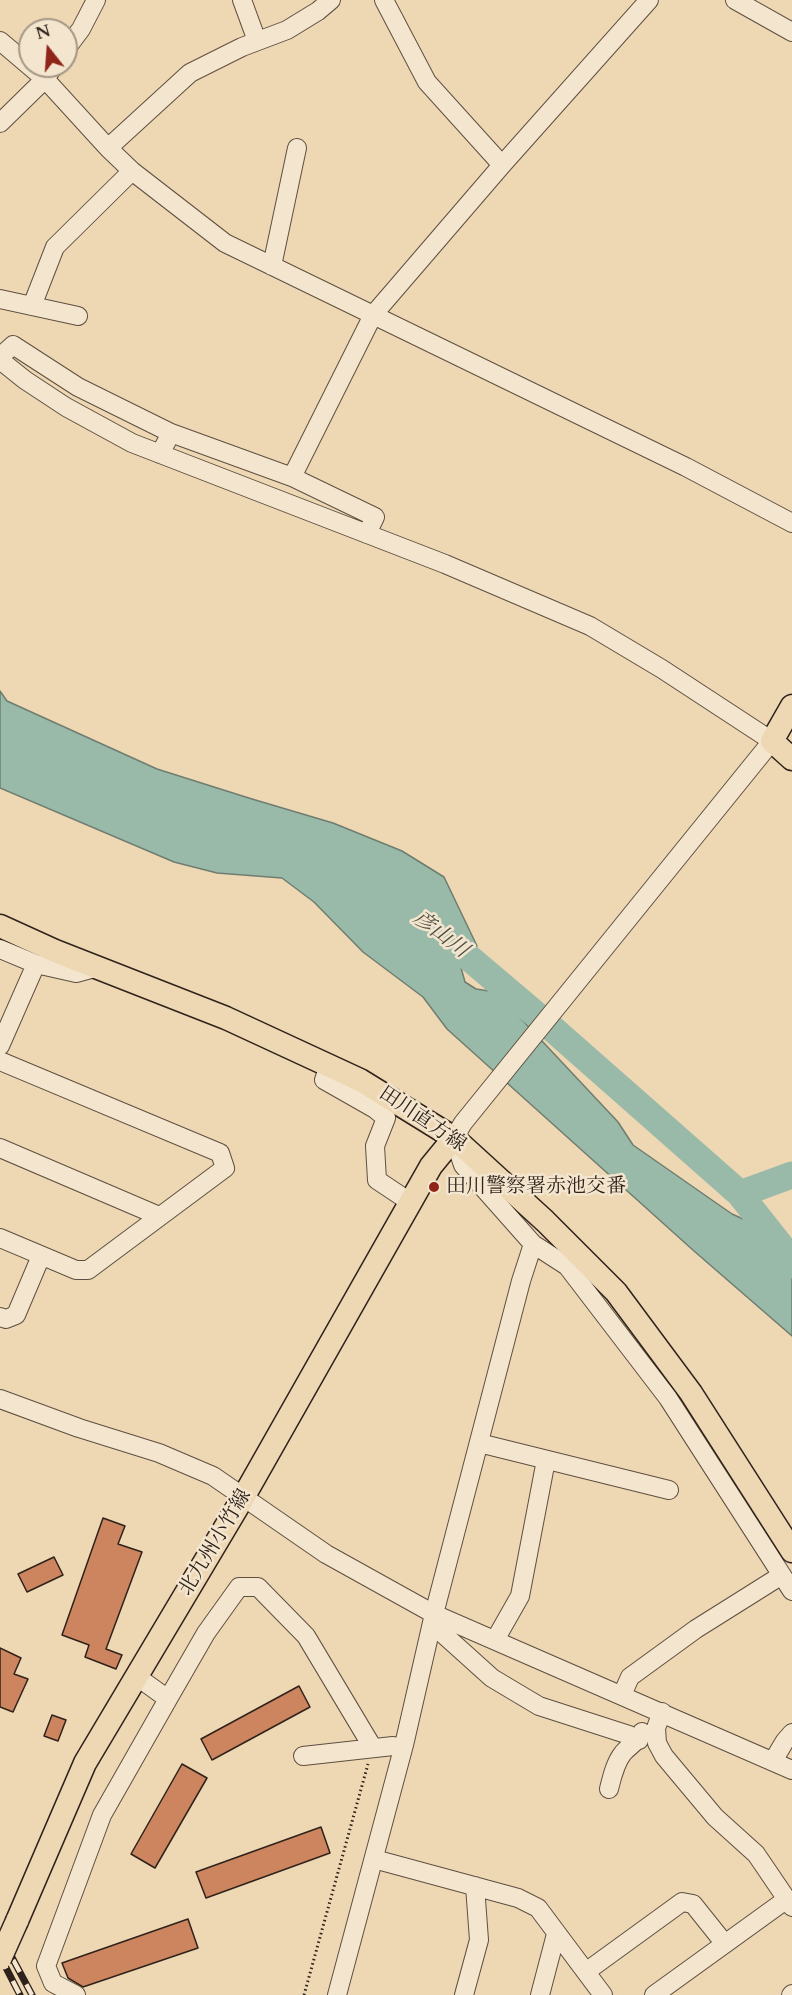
<!DOCTYPE html>
<html>
<head>
<meta charset="utf-8">
<style>
  body { margin:0 }
  #map { position:relative; width:792px; height:1995px; overflow:hidden; background:#eed7b3; font-family:Cardo,serif }
  canvas { display:block }
  .north { position:absolute; left:18px; top:18px; width:60px; height:60px; box-sizing:border-box; background:#f4e5ce; border:2px solid #a59786; border-radius:50%; rotate:343deg; font-size:16px; font-weight:700; line-height:24px; text-align:center; color:#2e221b }
  .north::after { content:''; display:block; margin:auto; width:21px; height:27px; background:#8f2418; clip-path:polygon(50% 0,100% 100%,50% 72%,0 100%) }
</style>
</head>
<body>
<div id="map">
<canvas width="792" height="1995"></canvas>
<div class="north">N</div>
</div>
<script>
const ctx = document.querySelector('canvas').getContext('2d');
ctx.lineJoin = 'round';
function paint(path, color) { ctx.fillStyle = color; ctx.fill(path, 'evenodd'); }
function stroke(path, color, width, dash) { ctx.strokeStyle = color; ctx.lineWidth = width; ctx.lineCap = dash ? 'butt' : 'round'; ctx.setLineDash(dash || []); ctx.stroke(path); }
function label(font, color, halo, rows, align = 'center') {
  ctx.font = font + ' Cardo,"Noto Serif JP",serif'; ctx.lineWidth = 5; ctx.setLineDash([]); ctx.textBaseline = 'middle'; ctx.strokeStyle = halo; ctx.fillStyle = color; for (const [text, x, y, turn = 0] of rows) {
    ctx.save(); ctx.translate(x, y); ctx.rotate((+turn || 0) * Math.PI / 180); ctx.textAlign = isNaN(turn) ? turn : align; if (halo) ctx.strokeText(text, 0, 0); ctx.fillText(text, 0, 0); ctx.restore();
  }
}
const water = new Path2D(`
  M0 691 7 701 157 769 252 799 333 823 402 851 444 877 477 946 460 964 465 982 476 989 496 992 618 1122 633 1145 732 1214 792 1241V1336L694 1251 447 1029 423 997 363 952 314 902 282 878 217 873 174 862 0 788Z`);
paint(water, '#9abaa9');
stroke(water, '#6f7d70', 1.5);
stroke(new Path2D(`
  M441 934 546 1023 739 1193 780 1245 792 1265
  M740 1194 792 1175`), '#9abaa9', 27);
const building = new Path2D(`
  M103 1518 125 1526 118 1544 142 1552 106 1649 122 1655 116 1669 85 1657 89 1645 62 1635Z
  M54 1557 63 1575 27 1592 18 1574Z
  M0 1648 21 1658 14 1674 28 1679 13 1712 0 1707Z
  M299 1686 310 1707 212 1760 201 1739Z
  M52 1715 66 1720 58 1741 44 1736Z
  M182 1764 207 1778 155 1868 131 1854Z
  M321 1827 330 1853 206 1898 196 1872Z
  M188 1919 198 1948 83 1987 68 1978 62 1963Z`);
paint(building, '#cc855e');
stroke(building, '#2e221b', 1.5);
const minor = new Path2D(`
  M242 0 257 41
  M384 0 427 82 502 165
  M735 0 792 32
  M0 41 45 79 108 148 132 171 225 243 686 467 792 523
  M66 49 81 29 96 0
  M0 123 45 79 54 66
  M108 148 190 73 242 47 287 30 318 11 331 0
  M272 266 297 148
  M0 299 78 316
  M32 306 55 247 132 171
  M0 357 13 345 78 387 171 433
  M0 360 25 380 66 407 132 443 445 564 590 626 662 669 772 741 463 1123 454 1138 463 1165 533 1244 567 1266 668 1398 792 1591
  M160 454 171 433 292 477 373 315 502 165 649 0
  M292 477 375 517 367 534
  M0 949 36 964 76 973 98 967
  M0 1046 36 964
  M0 1061 220 1153 225 1168 88 1270H76L0 1238
  M329 1065 324 1080 375 1109 386 1118 375 1146 377 1180 410 1202
  M0 1148 159 1216
  M0 1317 6 1319 16 1315 41 1256
  M0 1399 79 1428 159 1453 213 1476 326 1554 434 1614 792 1770
  M479 1443 669 1490
  M432 1624 492 1678 539 1706 629 1735 639 1740
  M495 1640 520 1596 546 1460
  M622 1695 630 1677 696 1629 782 1575
  M168 1699 206 1633 239 1587H258L306 1636 370 1743 371 1748
  M662 1712 656 1728 657 1743 664 1756 715 1817 756 1854 792 1907
  M303 1756 393 1746 403 1748
  M773 1761 785 1741 792 1733
  M609 1789C612 1777 615 1763 623 1753 630 1745 638 1742 642 1732
  M374 1859 518 1898 538 1908 603 1995
  M587 1971 682 1902 693 1904 725 1944
  M76 1995 53 1983 46 1966 102 1815 168 1699 136 1676
  M337 1995 404 1745 434 1614 521 1281 533 1244
  M464 1995 479 1940 475 1886
  M540 1995 556 1934
  M654 1995 787 1899
  M791 1995 792 1994`);
const major = new Path2D(`
  M792 706 772 741 792 759
  M0 926 55 951 226 1018 360 1080 454 1138 545 1221 616 1292 691 1393 792 1551
  M17 1921 85 1763 244 1496 431 1166 454 1138`);
stroke(minor, '#5e4f41', 20);
stroke(major, '#2e221b', 25);
stroke(new Path2D(`
  M304 1995 368 1764`), '#2e221b', 3, [1.5, 3]);
stroke(minor, '#f4e5ce', 18);
stroke(major, '#eed7b3', 22);
const rail = new Path2D(`
  M0 1935 32 1995
  M0 1956 20 1995`);
stroke(rail, '#2e221b', 7);
stroke(rail, '#f4e5ce', 4.5, [14]);
const majorBridge = new Path2D(`
  M0 1959 17 1921`);
stroke(majorBridge, '#2e221b', 25, []);
stroke(majorBridge, '#eed7b3', 22);
for (const [x, y, r, color] of [
  [434,1187,6,"#8f2418"]
]) { const dot = new Path2D(); dot.arc(x, y, r, 0, 2 * Math.PI); ctx.fillStyle = color; ctx.fill(dot); stroke(dot, '#f4e5ce', 2); }
label('20px', '#2e221b', '#f4e5ce', [
  ["田川直方線",422,1120,34],
  ["北九州小竹線",216,1543,-59]
]);
label('20px', '#2e221b', '#f4e5ce', [
  ["田川警察署赤池交番",446,1187]
], 'left');
label('italic 21px', '#4e5046', '#f4e5ce', [
  ["彦山川",440,935,37]
]);
</script>
</body>
</html>
